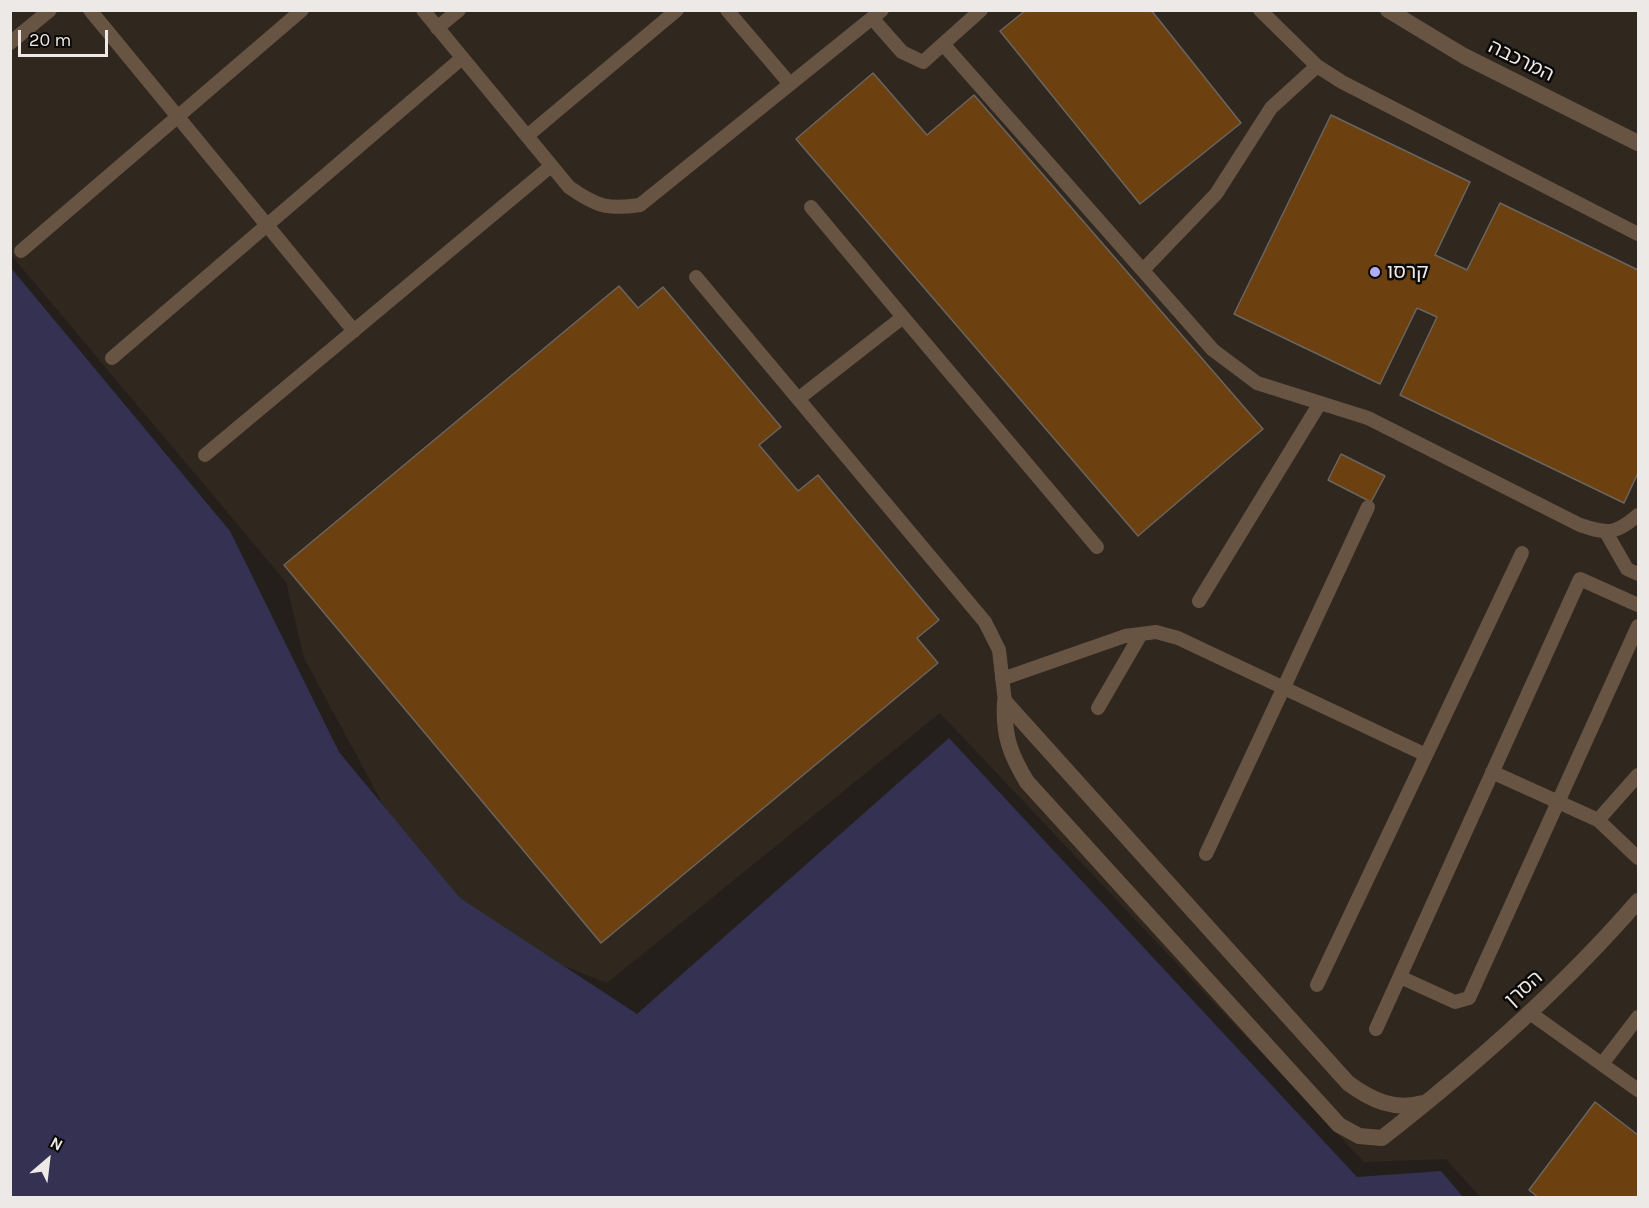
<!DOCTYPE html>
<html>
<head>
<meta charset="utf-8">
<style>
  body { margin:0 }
  #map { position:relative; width:1649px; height:1208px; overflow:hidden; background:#241f1b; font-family:Karla,sans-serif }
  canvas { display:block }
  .frame { position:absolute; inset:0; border:12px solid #ede9e7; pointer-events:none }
  .north { position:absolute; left:18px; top:1130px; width:60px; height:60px; -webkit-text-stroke:4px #0b0908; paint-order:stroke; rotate:28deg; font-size:16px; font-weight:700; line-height:24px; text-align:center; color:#ede9e7 }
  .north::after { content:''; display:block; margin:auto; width:21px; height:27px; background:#ede9e7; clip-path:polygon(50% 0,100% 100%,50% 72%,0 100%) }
  .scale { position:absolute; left:18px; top:30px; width:90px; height:27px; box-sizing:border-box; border:3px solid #ede9e7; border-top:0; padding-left:8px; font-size:18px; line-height:21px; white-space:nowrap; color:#ede9e7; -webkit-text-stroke:4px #0b0908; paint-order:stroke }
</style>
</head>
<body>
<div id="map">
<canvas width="1649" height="1208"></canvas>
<div class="frame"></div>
<div class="north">N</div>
<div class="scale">20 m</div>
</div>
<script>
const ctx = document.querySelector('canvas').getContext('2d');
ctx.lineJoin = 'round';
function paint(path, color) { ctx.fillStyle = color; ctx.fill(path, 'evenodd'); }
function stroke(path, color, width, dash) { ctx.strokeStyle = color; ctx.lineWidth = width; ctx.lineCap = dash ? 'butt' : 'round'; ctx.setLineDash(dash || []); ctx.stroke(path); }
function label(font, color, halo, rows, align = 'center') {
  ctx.font = font + ' Karla,"Noto Sans Hebrew",sans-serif'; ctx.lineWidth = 5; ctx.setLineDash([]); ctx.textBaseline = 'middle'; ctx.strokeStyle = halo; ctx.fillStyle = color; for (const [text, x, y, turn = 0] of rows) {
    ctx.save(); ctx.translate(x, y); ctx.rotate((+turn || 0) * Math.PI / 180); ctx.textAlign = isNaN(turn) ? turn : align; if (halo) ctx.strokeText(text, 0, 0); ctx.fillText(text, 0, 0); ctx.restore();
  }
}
paint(new Path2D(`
  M10 11H1638V1197H1480L1446 1159 1364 1162 940 713 607 983 444 918 304 658 286 582 11 255Z`), '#30271f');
paint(new Path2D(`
  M11 268 230 531 339 752 460 898 637 1014 949 738 1357 1177 1441 1171 1463 1197H11Z`), '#343153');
const building = new Path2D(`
  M1026 10H1151L1241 123 1140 204 1000 31Z
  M873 73 927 135 974 95 1263 429 1138 536 796 139Z
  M1331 115 1470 182 1435 255 1467 270 1500 203 1638 270V473L1624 503 1400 395 1437 317 1417 308 1380 384 1234 314Z
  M619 286 638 308 663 287 781 427 759 445 798 491 818 475 939 620 917 638 938 663 601 943 284 565Z
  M1341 454 1385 476 1371 502 1328 480Z
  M1595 1102 1638 1135V1198H1539L1529 1190Z`);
paint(building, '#6c400f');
stroke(building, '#6a6560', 1.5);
stroke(new Path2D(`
  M90 10 354 331
  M423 10 569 187C596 206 607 210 640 205L882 10
  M727 10 790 84
  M1260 10 1317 66 1342 82 1638 234
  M872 18 902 52 923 62 981 10
  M437 28 459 10
  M10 43 50 10
  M943 44 1213 350 1257 383 1368 418 1580 525C1607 534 1615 535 1638 515
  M527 136 677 10
  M21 251 302 10
  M1143 270 1216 194 1271 108 1317 66
  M696 277 985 622 999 650 1005 702
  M903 317 1097 547
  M112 358 462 58
  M798 399 903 317 811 207
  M205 455 551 166
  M1607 534 1627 569 1638 574
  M1199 601 1320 403
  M1002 679 1125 636 1156 632 1178 638 1426 755
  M1098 708 1141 634
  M1492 772 1598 820 1638 858
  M1598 820 1638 775
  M1206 854 1368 507
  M1400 977 1455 1002 1469 998 1638 626
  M1317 985 1522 553
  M1530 1013 1638 1090
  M1376 1029 1580 579 1638 605
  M1602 1064 1638 1017`), '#685442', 14);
stroke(new Path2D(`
  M1388 10 1464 56 1638 143
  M1005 702C1003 735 1010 754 1027 782L1339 1125 1359 1136 1382 1138C1474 1066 1562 989 1638 901
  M1005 702 1348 1083C1371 1100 1394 1111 1423 1103`), '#685442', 16);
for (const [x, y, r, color] of [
  [1375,272,6,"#b1adfa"]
]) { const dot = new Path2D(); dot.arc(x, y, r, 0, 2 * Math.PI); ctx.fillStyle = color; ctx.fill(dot); stroke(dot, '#0b0908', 2); }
label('20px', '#ede9e7', '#0b0908', [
  ["המרכבה",1521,61,26],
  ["הסרן",1524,989,-42]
]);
label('20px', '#ede9e7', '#0b0908', [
  ["קרסו",1387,272]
], 'left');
</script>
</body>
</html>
